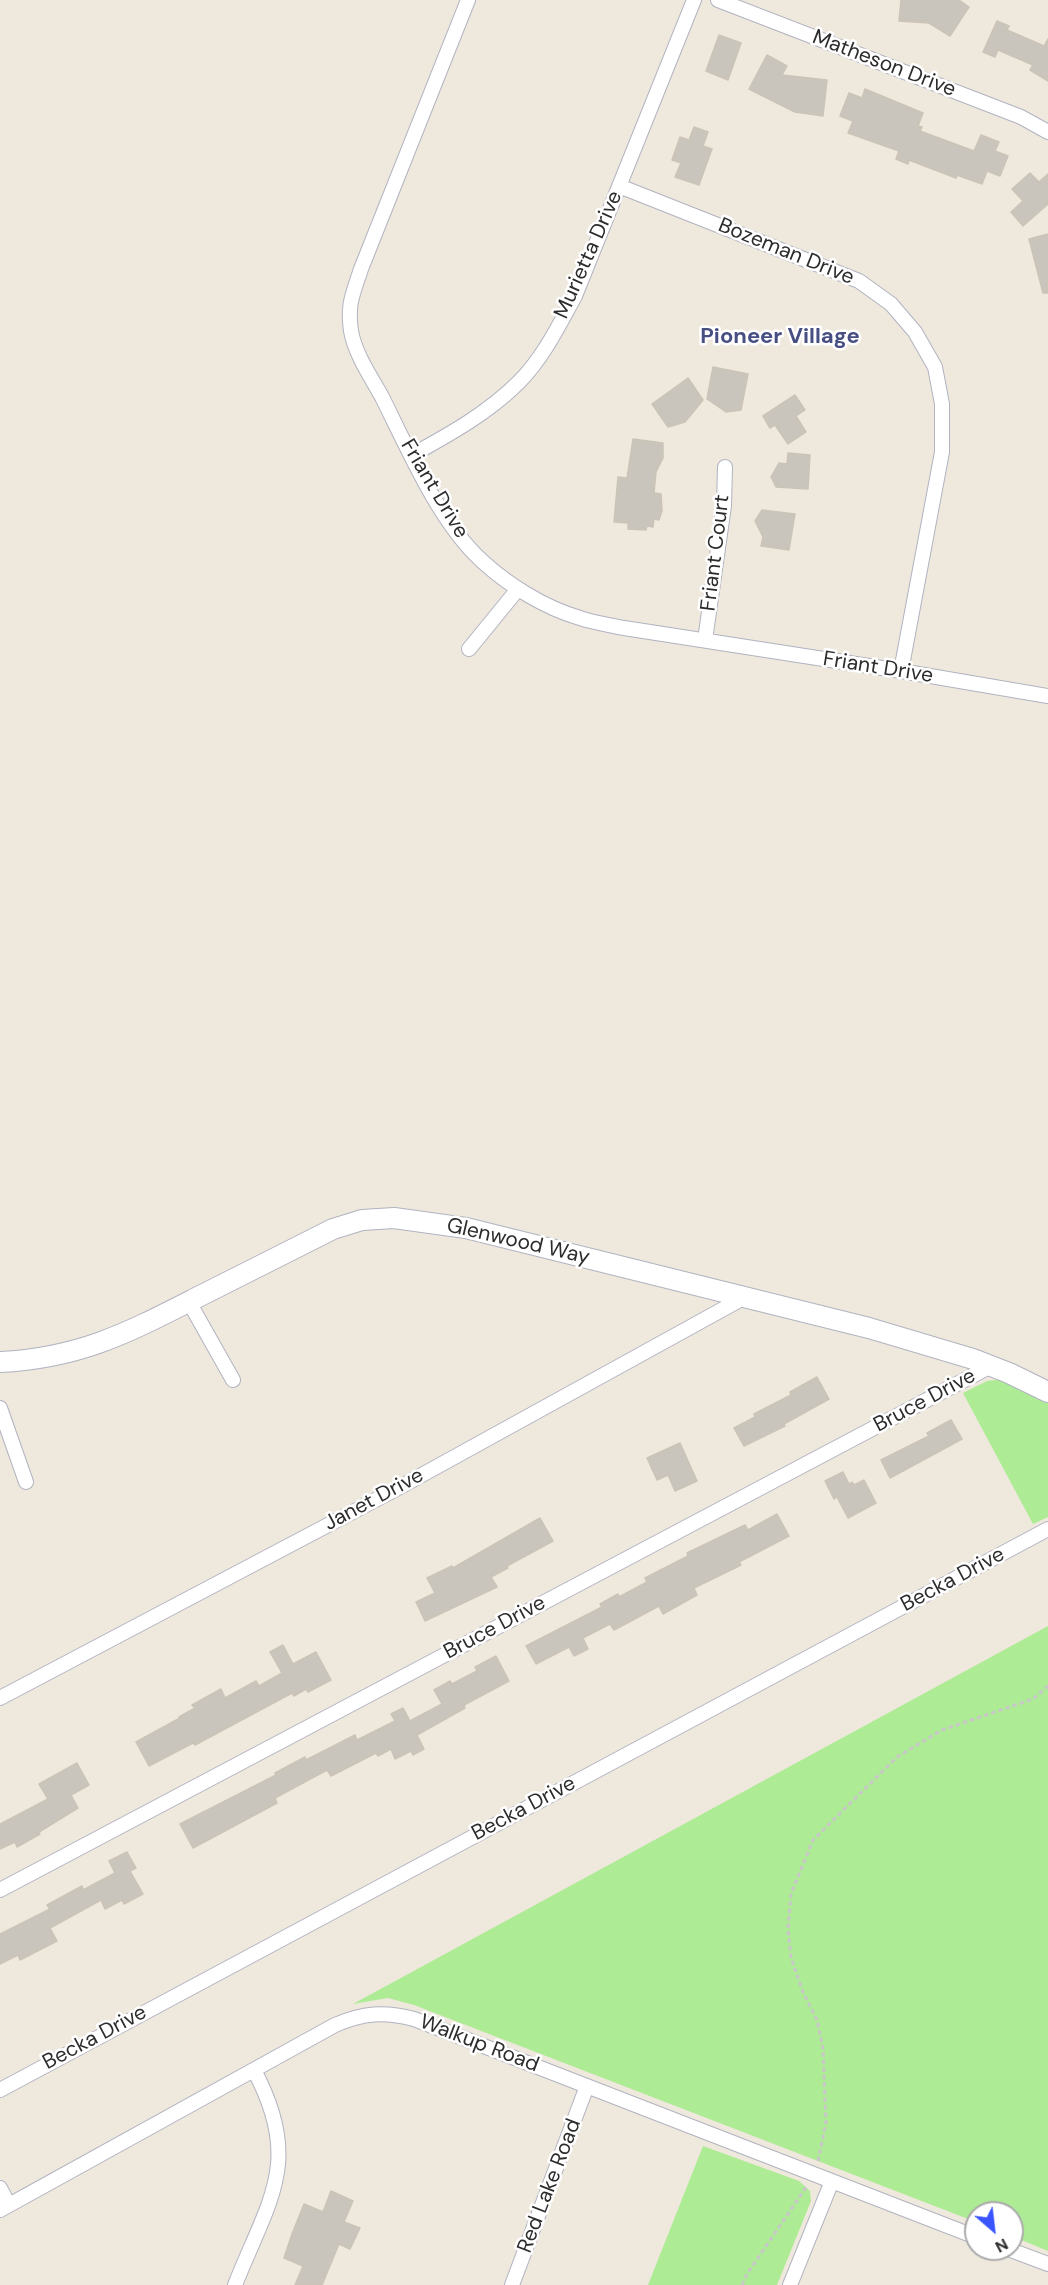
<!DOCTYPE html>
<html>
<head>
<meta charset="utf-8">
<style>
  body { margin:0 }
  #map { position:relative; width:1048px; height:2285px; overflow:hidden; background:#efe8dd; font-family:"DM Sans",sans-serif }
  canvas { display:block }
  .north { position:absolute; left:964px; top:2201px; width:60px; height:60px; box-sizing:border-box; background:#fff; border:2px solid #ababab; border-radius:50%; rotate:152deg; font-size:16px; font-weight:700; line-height:24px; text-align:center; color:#2c2c2c }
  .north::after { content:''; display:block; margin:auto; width:21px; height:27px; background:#3a55ff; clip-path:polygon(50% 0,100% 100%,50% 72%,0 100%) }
</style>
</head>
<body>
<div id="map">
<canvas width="1048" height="2285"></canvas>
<div class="north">N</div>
</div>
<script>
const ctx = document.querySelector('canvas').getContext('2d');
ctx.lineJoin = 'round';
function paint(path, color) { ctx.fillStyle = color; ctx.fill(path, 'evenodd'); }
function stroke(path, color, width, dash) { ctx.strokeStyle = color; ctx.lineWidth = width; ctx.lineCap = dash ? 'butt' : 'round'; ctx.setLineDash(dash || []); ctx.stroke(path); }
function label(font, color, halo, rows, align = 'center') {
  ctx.font = font + ' "DM Sans",sans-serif'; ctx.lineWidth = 5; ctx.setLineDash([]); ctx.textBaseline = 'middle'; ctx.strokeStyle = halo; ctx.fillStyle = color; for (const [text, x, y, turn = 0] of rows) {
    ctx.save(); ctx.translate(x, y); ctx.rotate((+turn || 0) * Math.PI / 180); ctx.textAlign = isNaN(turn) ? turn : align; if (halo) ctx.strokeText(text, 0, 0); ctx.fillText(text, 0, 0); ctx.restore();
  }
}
paint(new Path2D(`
  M1002 1379 1048 1403V1517L1033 1524 963 1393 987 1381Z
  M1048 1626V2251L1012 2236V2213H976V2222L414 2005 388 1998 353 2004Z
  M703 2146 799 2181 810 2191 811 2201 777 2285H648Z`), '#adeb94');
const building = new Path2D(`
  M901 0H959L969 7 950 36 929 23 899 21Z
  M997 21 1009 26 1007 30 1044 46 1048 39V81L1030 70 1033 65 998 50 995 57 983 52Z
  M719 35 741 43 728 80 706 71Z
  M767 55 787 66 782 75 827 80 823 116 795 112 749 89Z
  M865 89 923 113 918 126 922 127 920 131 974 151 981 135 999 142 995 151 1008 156 1000 176 987 171 982 184 957 175 956 178 909 160 908 164 896 159 899 151 848 133 853 121 840 116 849 93 862 98Z
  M694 127 708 132 703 146 712 149 699 185 675 177 681 163 672 160 680 137 689 140Z
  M1030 173 1039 182 1048 174V204L1023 226 1011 212 1023 201 1012 189Z
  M1048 234V293H1043L1029 239Z
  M713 367 748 374 741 410 726 412 707 399Z
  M688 378 703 400 685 422 668 427 652 404Z
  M795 395 805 410 796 416 806 432 788 444 775 425 770 428 763 416Z
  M633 439 663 443V458L656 472 654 493 661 494 662 511 659 520 654 519 653 527 647 526 646 530 628 529V523L614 522 618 477 627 478Z
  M788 453 810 455 808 489 776 487 771 477 779 463 787 464Z
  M762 510 795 514 789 550 761 546 763 537 755 521Z
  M817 1377 829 1399 784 1424 785 1426 744 1446 734 1428 755 1417 754 1414 791 1395 790 1392Z
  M951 1420 962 1439 890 1478 881 1460 929 1436 927 1433Z
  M680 1443 697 1481 675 1491 668 1475 657 1480 647 1458Z
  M843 1472 849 1484 852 1482 854 1485 864 1480 876 1503 848 1518 837 1497 834 1499 825 1481Z
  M777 1514 789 1536 739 1562 741 1565 694 1588 697 1595 663 1614 659 1606 614 1630 610 1624 583 1638 588 1649 574 1656 569 1647 536 1664 526 1646 602 1607 600 1604 618 1594 619 1597 647 1582 645 1578 688 1556 687 1553 745 1525 748 1530Z
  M540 1518 553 1541 507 1566 508 1568 491 1577 497 1587 425 1621 416 1602 435 1593 427 1578 452 1566 453 1568Z
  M283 1645 293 1664 316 1652 331 1680 308 1692 306 1689 294 1696 292 1693 195 1745 193 1743 149 1766 136 1742 180 1718 179 1717 195 1708 192 1705 221 1689 225 1698 256 1681 259 1686 282 1673 270 1652Z
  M496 1656 509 1681 464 1705 465 1708 417 1735 424 1749 413 1755 411 1751 395 1759 391 1749 378 1756 376 1753 331 1776 327 1770 275 1798 277 1803 193 1848 180 1824 276 1775 275 1773 305 1757 306 1760 355 1735 357 1740 395 1721 391 1714 403 1708 410 1721 442 1704 434 1690 450 1681 452 1684 477 1671 475 1667Z
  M77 1763 89 1785 71 1795 78 1808 39 1832 40 1834 17 1847 15 1842 0 1849V1824L48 1799 39 1784Z
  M127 1852 136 1868 130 1871 143 1894 124 1904 122 1900 105 1909 101 1900 50 1928 57 1941 20 1960 18 1955 0 1964V1934L50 1909 47 1905 82 1886 83 1890 115 1873 109 1861Z
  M331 2191 353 2201 344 2222 360 2228 350 2249 339 2244 322 2285H295L303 2266 284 2258 292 2234 304 2204 323 2212Z`);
paint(building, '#cac5bc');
stroke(building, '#cbc4b6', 1.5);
const street = new Path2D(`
  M468 0 361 269C353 294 347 304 351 331 355 354 371 377 382 397 408 449 439 522 482 561 508 585 545 608 580 618 594 623 610 625 624 628L901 671 1048 696
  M718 0 1021 117 1048 132
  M619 186 859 281 891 304 915 332 935 367 942 404V452L901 671
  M412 455C450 434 488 413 519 382 543 358 559 325 575 296L694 0
  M705 640 724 506 725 467
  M469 649 518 589
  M189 1302 233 1380
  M0 1408 26 1482
  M0 1698 400 1487 745 1297
  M0 1890 991 1366
  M0 2090 1048 1529
  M0 2188 9 2205
  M0 2210 335 2025C363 2013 384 2011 414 2019L976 2237
  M1008 2249 1048 2264
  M235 2285C269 2199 303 2162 254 2070
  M512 2285 587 2086
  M790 2285 832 2181`);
const secondary = new Path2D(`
  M0 1362C82 1358 131 1331 202 1295 246 1273 290 1251 333 1229L362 1220 394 1218 466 1228 869 1328 973 1359 1009 1373 1048 1392`);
stroke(street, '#b1b3c1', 16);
stroke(secondary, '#b1b3c1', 22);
stroke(new Path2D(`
  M818 2161 826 2123 823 2048 817 2020 803 1992 791 1958 788 1929 791 1894 813 1840 897 1757 942 1730 1033 1699 1048 1686
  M742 2285 747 2274 807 2186`), '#c8c8c8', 3, [4.5, 3]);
stroke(street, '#fff', 14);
stroke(secondary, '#fff', 20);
label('21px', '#2c2c2c', '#fff', [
  ["Matheson Drive",884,64,21],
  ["Bozeman Drive",786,252,22],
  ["Murietta Drive",589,255,-66],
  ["Friant Drive",434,489,59],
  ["Friant Court",716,553,-83],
  ["Friant Drive",878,668,9],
  ["Glenwood Way",518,1242,13],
  ["Bruce Drive",925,1401,-28],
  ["Janet Drive",374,1500,-28],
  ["Becka Drive",953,1580,-28],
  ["Bruce Drive",495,1628,-28],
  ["Becka Drive",524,1809,-28],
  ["Becka Drive",95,2038,-28],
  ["Walkup Road",479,2044,21],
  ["Red Lake Road",550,2186,-69]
]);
label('bold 22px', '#474e82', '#fff', [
  ["Pioneer Village",780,337]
]);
</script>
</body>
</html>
